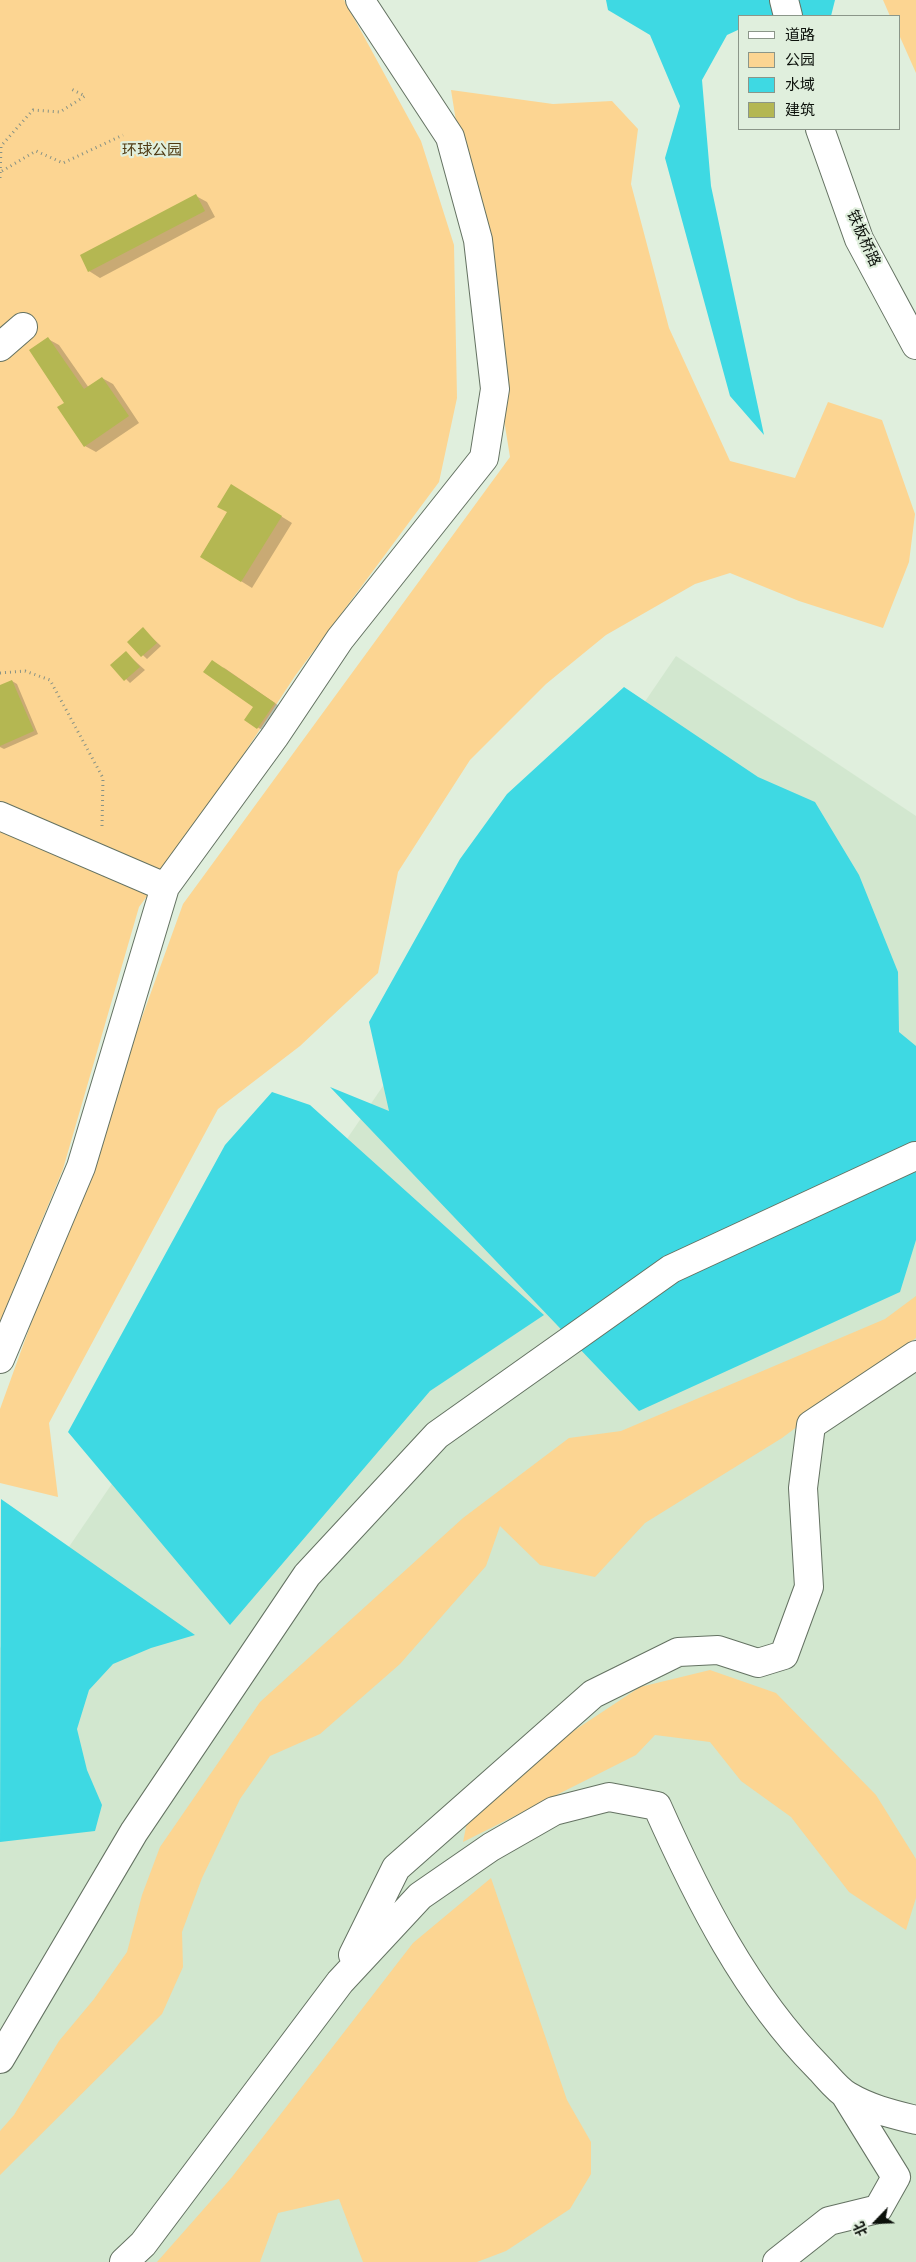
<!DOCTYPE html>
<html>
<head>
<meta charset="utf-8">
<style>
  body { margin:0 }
  #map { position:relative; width:916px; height:2262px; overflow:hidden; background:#e0efdd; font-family:Overpass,"Noto Sans SC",sans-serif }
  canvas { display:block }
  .legend { position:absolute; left:738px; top:15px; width:162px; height:115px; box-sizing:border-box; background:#e0efdd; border:1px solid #8b9689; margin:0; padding:6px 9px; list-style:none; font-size:15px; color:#0c110b }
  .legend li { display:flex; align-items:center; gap:10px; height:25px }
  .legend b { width:25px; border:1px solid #8b9689 }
  .north { position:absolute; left:851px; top:2197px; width:50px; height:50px; -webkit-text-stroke:4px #e0efdd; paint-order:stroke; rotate:246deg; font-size:14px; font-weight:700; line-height:20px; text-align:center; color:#0c110b }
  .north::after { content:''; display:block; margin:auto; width:18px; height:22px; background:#0c110b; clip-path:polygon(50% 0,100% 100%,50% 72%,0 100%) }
</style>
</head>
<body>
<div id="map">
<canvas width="916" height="2262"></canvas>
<ul class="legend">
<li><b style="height:6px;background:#fff"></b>道路</li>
<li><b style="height:14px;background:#fcd592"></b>公园</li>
<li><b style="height:14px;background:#3ed9e3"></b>水域</li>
<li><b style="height:14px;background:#b4b752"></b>建筑</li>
</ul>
<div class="north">北</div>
</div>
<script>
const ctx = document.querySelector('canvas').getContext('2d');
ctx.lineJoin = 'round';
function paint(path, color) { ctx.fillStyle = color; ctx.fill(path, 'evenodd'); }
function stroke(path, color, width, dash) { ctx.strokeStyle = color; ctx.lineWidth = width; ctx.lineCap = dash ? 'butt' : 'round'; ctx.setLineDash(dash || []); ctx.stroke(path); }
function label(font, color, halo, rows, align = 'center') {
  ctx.font = font + ' Overpass,"Noto Sans SC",sans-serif'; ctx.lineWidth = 4.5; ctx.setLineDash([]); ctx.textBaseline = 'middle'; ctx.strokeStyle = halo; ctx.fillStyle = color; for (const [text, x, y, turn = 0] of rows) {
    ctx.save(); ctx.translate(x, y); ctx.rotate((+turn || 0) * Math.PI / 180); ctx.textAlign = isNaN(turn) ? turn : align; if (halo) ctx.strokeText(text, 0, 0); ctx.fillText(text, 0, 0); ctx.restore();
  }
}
paint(new Path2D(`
  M676 656 916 816V2262H0V1648Z`), '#d2e7cf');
paint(new Path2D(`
  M0 0H344L421 141 454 245 457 398 439 482 295 676 178 854 139 907 63 1169 0 1322Z
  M883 0H916V73L900 37V16H890Z
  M451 90 553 104 612 101 638 129 631 184 669 328 730 461 795 478 828 402 882 420 915 514 909 562 883 628 799 601 730 573 695 584 606 635 546 684 470 760 398 872 378 973 300 1046 218 1109 49 1423 58 1497 0 1483V1409L183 904 510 457Z
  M916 1296V1338L782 1438 645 1523 595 1577 540 1565 500 1526 486 1566 400 1664 320 1734 270 1756 240 1799 202 1878 182 1932 183 1967 162 2014 0 2175V2131L14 2115 59 2041 94 1999 127 1952 142 1895 160 1847 260 1702 463 1518 569 1438 621 1431 885 1319Z
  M710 1670 776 1693 876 1795 916 1859V1898L906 1930 849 1892 791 1817 741 1781 710 1742 655 1735 636 1755 463 1842 470 1807 566 1736 640 1687Z
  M491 1878 567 2100 591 2142V2174L570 2209 506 2251 477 2262H363L339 2199 278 2213 260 2262H157L232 2177 413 1943Z`), '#fcd592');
paint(new Path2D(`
  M606 0H835L831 16H740V29L727 35 702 80 711 186 764 435 730 396 665 158 680 106 650 35 608 10Z
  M624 687 758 777 815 802 859 875 898 972 899 1032 916 1046V1240L900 1292 639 1411 330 1087 389 1111 369 1022 460 859 507 794Z
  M272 1092 310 1105 544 1315 430 1391 230 1625 68 1432 225 1145Z
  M1 1499 195 1635 151 1648 113 1664 89 1690 77 1729 87 1770 102 1805 95 1831 0 1842Z`), '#3ed9e3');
paint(new Path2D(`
  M196 196 207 202 215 217 100 278 89 271Z
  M48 339 59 345 89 388 102 378 113 384 139 423 96 452 85 446 66 403Z
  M242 492 292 523 252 588 201 556Z
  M143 629 161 646 147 659 129 642Z
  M126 653 145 670 130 683 112 665Z
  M223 667 285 710 269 734 245 720 255 706Z
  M12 681 17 684 38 734 4 749 0 747V686Z`), '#0003');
paint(new Path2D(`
  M196 194 205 211 88 272 80 255Z
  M48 337 84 389 102 377 129 416 84 447 57 407 64 403 29 350Z
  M231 484 282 516 241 582 200 557 227 512 217 507Z
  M143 627 157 643 141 657 127 642Z
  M126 651 140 667 124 681 110 665Z
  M212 660 275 703 257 729 244 720 253 707 203 672Z
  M12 680 34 731 0 746V685Z`), '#b4b752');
const minor = new Path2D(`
  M784 0 788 16
  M820 129 859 239 916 345
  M0 347 23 327
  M0 816 165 887
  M0 1359 81 1167 165 887 275 736 340 639 484 458 495 389 478 240 450 137 360 0
  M353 1955 396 1868 593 1694 678 1652 718 1650 758 1663 784 1655 809 1587 803 1488 811 1425 916 1355
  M0 2059 134 1832 307 1575 437 1435 671 1269 915 1156
  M124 2262 143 2244 340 1982 420 1896 491 1847 554 1811 609 1797 657 1806C698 1898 746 1994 818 2067 827 2076 837 2090 848 2096 870 2109 892 2114 916 2120
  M777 2262 829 2221 878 2209 896 2177 846 2096`);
stroke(minor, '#647262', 30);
stroke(new Path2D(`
  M2 171 36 151 63 163 123 135
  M0 178 1 146 33 110 60 112 85 96 71 89
  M0 673 25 671 50 680 103 778 102 826`), '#879285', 3, [1, 4]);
stroke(minor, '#fff', 28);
label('15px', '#4e3911', '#e0efdd', [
  ["环球公园",152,152]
]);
label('15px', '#0c110b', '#e0efdd', [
  ["铁板桥路",862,239,66]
]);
</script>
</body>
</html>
